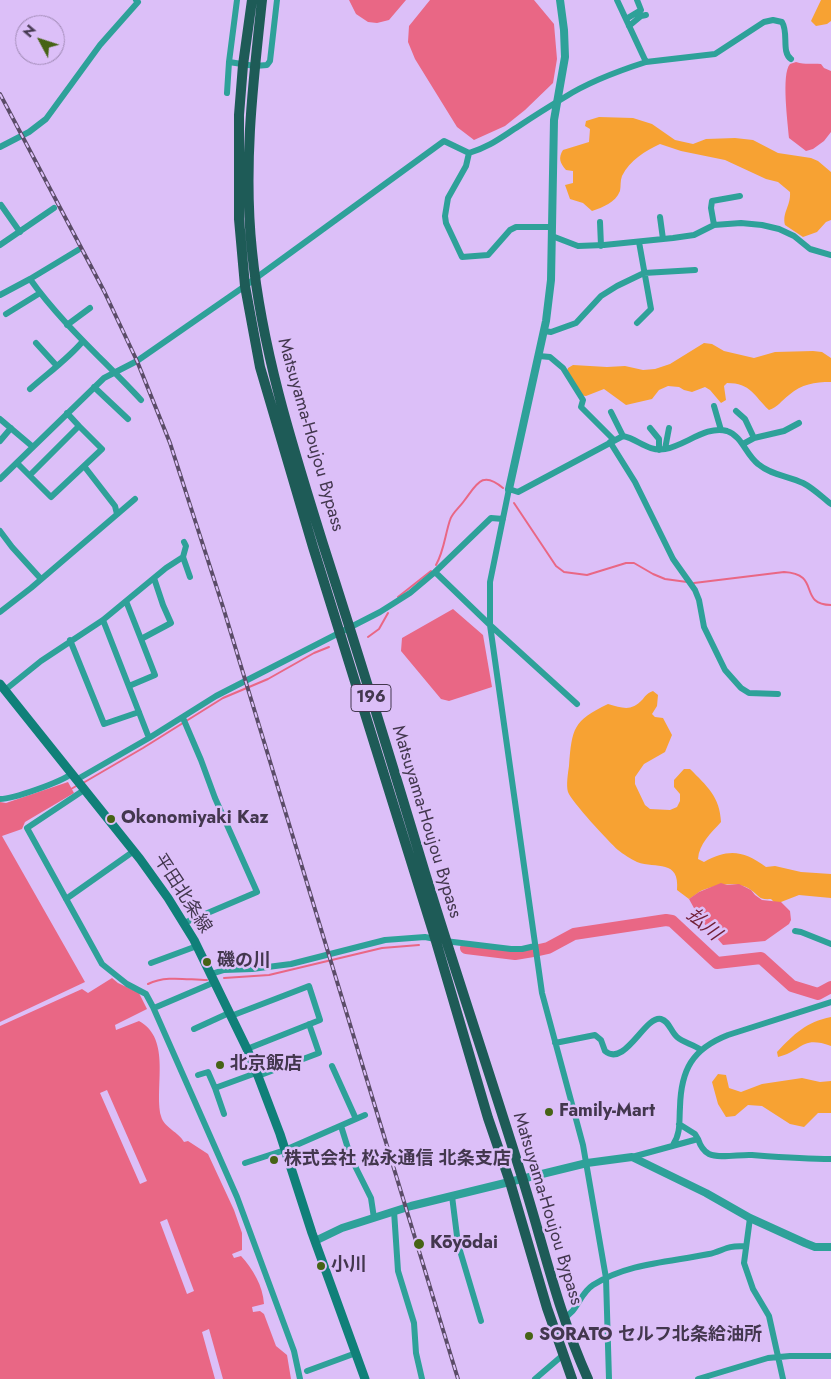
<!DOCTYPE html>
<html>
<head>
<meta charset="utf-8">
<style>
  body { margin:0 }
  #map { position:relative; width:831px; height:1379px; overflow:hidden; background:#dcbff8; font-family:Jost,sans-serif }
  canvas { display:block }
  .north { position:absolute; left:15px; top:15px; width:50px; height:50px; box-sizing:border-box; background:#dcbff8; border:1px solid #9f89b4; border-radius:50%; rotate:310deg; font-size:14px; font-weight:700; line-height:20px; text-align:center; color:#43374e }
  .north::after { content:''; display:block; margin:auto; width:18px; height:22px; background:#466315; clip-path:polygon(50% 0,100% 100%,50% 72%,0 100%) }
</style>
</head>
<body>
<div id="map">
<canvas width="831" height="1379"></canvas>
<div class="north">N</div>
</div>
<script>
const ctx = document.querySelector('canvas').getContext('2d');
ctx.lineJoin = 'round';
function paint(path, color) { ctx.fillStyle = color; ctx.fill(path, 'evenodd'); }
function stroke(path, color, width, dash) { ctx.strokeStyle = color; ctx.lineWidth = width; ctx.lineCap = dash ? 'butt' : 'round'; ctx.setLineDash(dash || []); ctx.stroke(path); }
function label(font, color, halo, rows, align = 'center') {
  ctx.font = font + ' Jost,"Noto Sans JP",sans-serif'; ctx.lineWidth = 5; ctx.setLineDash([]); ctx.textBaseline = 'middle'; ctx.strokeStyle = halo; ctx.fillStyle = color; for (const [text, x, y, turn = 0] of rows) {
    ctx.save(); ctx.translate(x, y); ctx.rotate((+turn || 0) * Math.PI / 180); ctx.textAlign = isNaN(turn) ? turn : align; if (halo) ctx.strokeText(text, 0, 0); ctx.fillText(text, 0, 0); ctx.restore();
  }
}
paint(new Path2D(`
  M821 0H831V21L827 24 816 26 811 21Z
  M599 117 633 118 652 124 675 140 693 144 706 139 735 138 753 140 778 153 811 158 818 161 831 172V220L826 222 817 232 803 237 785 225C782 212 791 206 790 192L778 182 766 179 725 160 681 151 660 144C645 151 630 160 622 176 620 181 621 186 620 191 615 203 603 207 592 211L583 203 570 199 565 185 573 183V171L566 170C560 163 558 158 563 150L589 142 590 129 585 126 586 121Z
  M704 343 712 344 724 351 754 358 775 352 813 351 822 352 831 358V382C814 382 802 384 789 395 781 401 778 407 769 410 754 396 751 383 727 383L724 386 726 400 721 403 710 390 705 387 692 392 684 390 679 387 668 386 659 390 652 399 626 405 604 389 586 396 578 395 566 374 568 368 573 365 607 367 625 366 643 370 655 369 670 364Z
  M653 691 658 695 657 706 652 714 655 717 663 718 672 735 665 752 644 764 635 777V784L645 805 650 809 670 810 677 807 680 801V794L674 787V780L684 769H690C707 786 720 797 721 822 711 833 699 844 698 859L704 862C729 848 744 851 766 867L775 866 801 872 831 874V898L799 895 781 902H774L771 899C758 900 760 896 751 890 737 880 713 885 699 892 696 894 693 897 689 899L677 890C680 859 656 869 637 862 631 859 623 854 618 850 609 842 571 801 568 792 566 785 568 773 569 766 572 728 573 721 608 704 623 708 631 712 643 699 646 695 648 693 653 691Z
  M831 1017V1046C801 1035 803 1051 778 1057L777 1052C794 1034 806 1022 831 1017Z
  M718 1074 726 1075 729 1088 741 1092 762 1084 802 1078 820 1082 831 1081V1113H818L804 1127 790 1124 762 1106 748 1105 735 1116 726 1117 718 1104 712 1082Z`), '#f7a233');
paint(new Path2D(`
  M349 0H406L389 20 377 23 368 22 356 14Z
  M430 0H534L554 24 557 59 553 83 525 110 505 126 474 140 457 127 415 59 408 42 409 26Z
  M796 62C806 65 811 63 821 64L824 68 831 71V132L824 141 813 149 806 151 789 138C788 124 781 74 790 64Z
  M453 609 483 635 492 687 449 701 441 699 401 651 402 638Z
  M68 782 74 793 25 822 22 829 2 836 85 982 0 1022V802L6 803Z
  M721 883 727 885 739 884 751 890 755 895 762 900 781 902 790 911 791 920 789 924 765 941 723 945 700 919 689 899 699 892Z
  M112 978 118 983 139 993 147 1009 115 1025 116 1030 139 1021C172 1039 154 1087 161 1116 164 1128 179 1132 184 1142L188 1141 208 1154 234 1210 242 1233V1250L232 1254 234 1258 241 1256C253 1269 263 1286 264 1304L252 1307 253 1312 260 1311 264 1314 276 1346 287 1355 291 1379H0V1026L82 989 88 993Z`), '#e96785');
paint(new Path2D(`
  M107 1090 147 1181 140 1184 100 1093Z
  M167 1219 194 1291 187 1294 160 1222Z
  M209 1329 223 1379H215L202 1332Z`), '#dcbff8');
stroke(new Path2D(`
  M514 503 556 566 564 572 587 575 626 563H634L653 574 665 579 687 582
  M436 565C444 551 445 535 450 520 452 513 460 507 464 501 477 484 482 470 503 488
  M694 583 784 572C822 574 797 604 831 605
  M398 597 431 571
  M368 637 379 629 388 613
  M83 783 143 748 223 698 268 679 314 653 329 647
  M71 789 78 785
  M224 978 269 975 382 948 419 945
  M148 984C166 975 188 980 207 980`), '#e96785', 2);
stroke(new Path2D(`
  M466 948 515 954 533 951
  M539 950 548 948 574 934 666 920 672 921 717 963 761 958 792 986 818 994 831 987`), '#e96785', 12);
stroke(new Path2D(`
  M626 19 641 10 637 0
  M629 26 641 16 646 15
  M229 62 255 66 267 65 270 61 277 0
  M646 62 715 54 764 22 773 20 782 22C789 33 781 52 791 59
  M227 93 229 62 237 0
  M0 147 29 132 46 119 100 45 138 2 136 0
  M469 153 466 166 448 198 445 216 446 223 462 257 488 255 510 230 516 227H552
  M1 205 20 232
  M660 217 663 239
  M600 222 601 246
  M714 225 711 208 712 201 740 196
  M552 236 578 246 604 245 673 238 694 235 714 225 741 223 762 225 779 229 794 236 810 249 831 255
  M0 245 54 208
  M30 279C62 324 104 360 141 400
  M0 295 30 279 78 250
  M6 314 40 293
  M637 323 651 309 639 242
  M67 325 90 308
  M544 331 551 332 576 323 601 296 617 286 644 273 695 270
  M36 343 56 365
  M539 356 550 357 563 368 583 400 581 407 614 440
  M94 387 128 419
  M30 389C48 373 68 359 83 341
  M714 406 721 430
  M736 411 745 419 754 438
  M611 412 623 436
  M67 413 79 426
  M0 419 33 447
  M650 428 659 439V450
  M0 441 11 428
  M610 442 635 482 673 559 695 590 699 600 704 627 725 670 741 688 749 693 778 694
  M743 444 754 438 784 431 799 423
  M665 449 669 428
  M17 463 51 497 102 449 79 426 30 475
  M84 466 115 506 117 514
  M0 479 104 378 137 361 245 286 444 141 469 153C491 146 500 138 519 126 534 116 550 106 565 97 590 81 618 71 646 62L617 0
  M0 531 12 547 41 579
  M184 542 186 546 183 557 190 577
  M435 572 490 625 577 704
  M126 601 141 639 171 623 163 605 154 578
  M0 612 31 588 135 499
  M103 620 149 738
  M70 640 104 724 139 712
  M129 686 155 675 141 639
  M5 690 41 661 103 620 166 568 183 557
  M183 718 201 760 215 798 257 892 184 923
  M76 780 149 738 216 696 380 612 410 593 435 572 491 518 503 519
  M84 790 27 828 102 964 127 984 146 994 153 1007 237 1197 294 1351 300 1379
  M0 799C13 799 61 782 71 774
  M66 899 134 851
  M795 931 801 932 831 944
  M151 963 197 946
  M211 974 224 970 252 969 291 964 385 940 425 937 445 941 511 949H522L535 946
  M154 1008 215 982
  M231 1016 309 986 320 1020 247 1049
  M194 1029 229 1013
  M555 1043 595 1035 601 1040 605 1051C625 1068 645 1015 661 1019 669 1021 671 1032 677 1037 684 1043 693 1044 701 1050
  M332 1066 356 1119
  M198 1075 208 1072 215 1088
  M258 1076 319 1053 309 1024
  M224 1114 215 1088 256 1073
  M679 1124 695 1134 698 1139
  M341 1126 351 1158 371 1198 374 1218
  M673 1145C681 1133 679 1121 680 1107 681 1070 692 1049 728 1035L831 1002
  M632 1157 698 1139C700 1145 703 1151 709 1154 719 1159 741 1154 752 1155 779 1157 805 1159 831 1159
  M245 1163 285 1150 365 1115
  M452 1196 458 1244 481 1321
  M394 1211 398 1271 414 1323 416 1353 422 1379
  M750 1218 744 1263 753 1289 769 1316 783 1379
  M563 1318C578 1312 579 1294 593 1285 628 1263 670 1262 709 1254 715 1253 721 1250 727 1248 733 1246 740 1246 746 1246
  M307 1371 356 1353
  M535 1379 563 1355
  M609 1379 606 1278 583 1145 542 993 490 625V582L509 489 518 492 623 436C638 439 648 452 665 449 685 446 706 425 727 431 742 436 746 455 758 464 771 475 788 476 803 483 813 488 822 497 831 504
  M698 1379 768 1358 790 1356H831`), '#2ea199', 6);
stroke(new Path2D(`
  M509 489 546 321 551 280 554 120 565 57 564 30 560 0
  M315 1241 342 1228 411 1206 587 1163 632 1157 706 1193 750 1218 805 1243 815 1247H831`), '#2ea199', 8);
stroke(new Path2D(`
  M0 684 140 859 168 898 194 940 247 1049 258 1076 280 1134 312 1233 365 1379`), '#108079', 9);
stroke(new Path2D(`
  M252 0 243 65 239 115V219L245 286 260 367 313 547 435 938 488 1118 510 1182 547 1308 572 1379
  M262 0C253 83 243 167 252 251 262 351 293 448 323 544 358 653 392 763 425 873 456 974 490 1074 521 1174 543 1243 558 1313 588 1379`), '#1e5b57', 10);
const rail = new Path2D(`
  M0 94 104 291 137 361 170 443 223 607 458 1379`);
stroke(rail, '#5b4c68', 4);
stroke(rail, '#dcbff8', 2, [5.5]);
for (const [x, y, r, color] of [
  [111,819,5,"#466315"],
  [207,962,5,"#466315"],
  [220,1065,5,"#466315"],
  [549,1112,5,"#466315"],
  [274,1160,5,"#466315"],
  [419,1244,6,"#466315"],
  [321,1266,5,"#466315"],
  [529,1336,5,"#466315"]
]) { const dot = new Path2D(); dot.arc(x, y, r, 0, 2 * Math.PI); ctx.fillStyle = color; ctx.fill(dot); stroke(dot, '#dcbff8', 2); }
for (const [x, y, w] of [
  [371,698,40]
]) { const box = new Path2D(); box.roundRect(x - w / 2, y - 13.5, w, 27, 4); ctx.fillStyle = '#dcbff8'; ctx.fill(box); stroke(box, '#43374e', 1); }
label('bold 16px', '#43374e', null, [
  ["196",371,698]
]);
label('18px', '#43374e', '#dcbff8', [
  ["Matsuyama-Houjou Bypass",310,435,74],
  ["Matsuyama-Houjou Bypass",426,822,73],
  ["平田北条線",182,894,57],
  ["Matsuyama-Houjou Bypass",547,1209,73]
]);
label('bold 18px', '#43374e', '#dcbff8', [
  ["Okonomiyaki Kaz",121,819],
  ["磯の川",217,962],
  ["北京飯店",230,1065],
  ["Family-Mart",559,1112],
  ["株式会社 松永通信 北条支店",284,1160],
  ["Kōyōdai",430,1244],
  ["小川",331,1266],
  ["SORATO セルフ北条給油所",539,1336]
], 'left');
label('italic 19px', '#6f1d34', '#dcbff8', [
  ["払川",703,925,41]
]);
</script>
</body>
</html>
